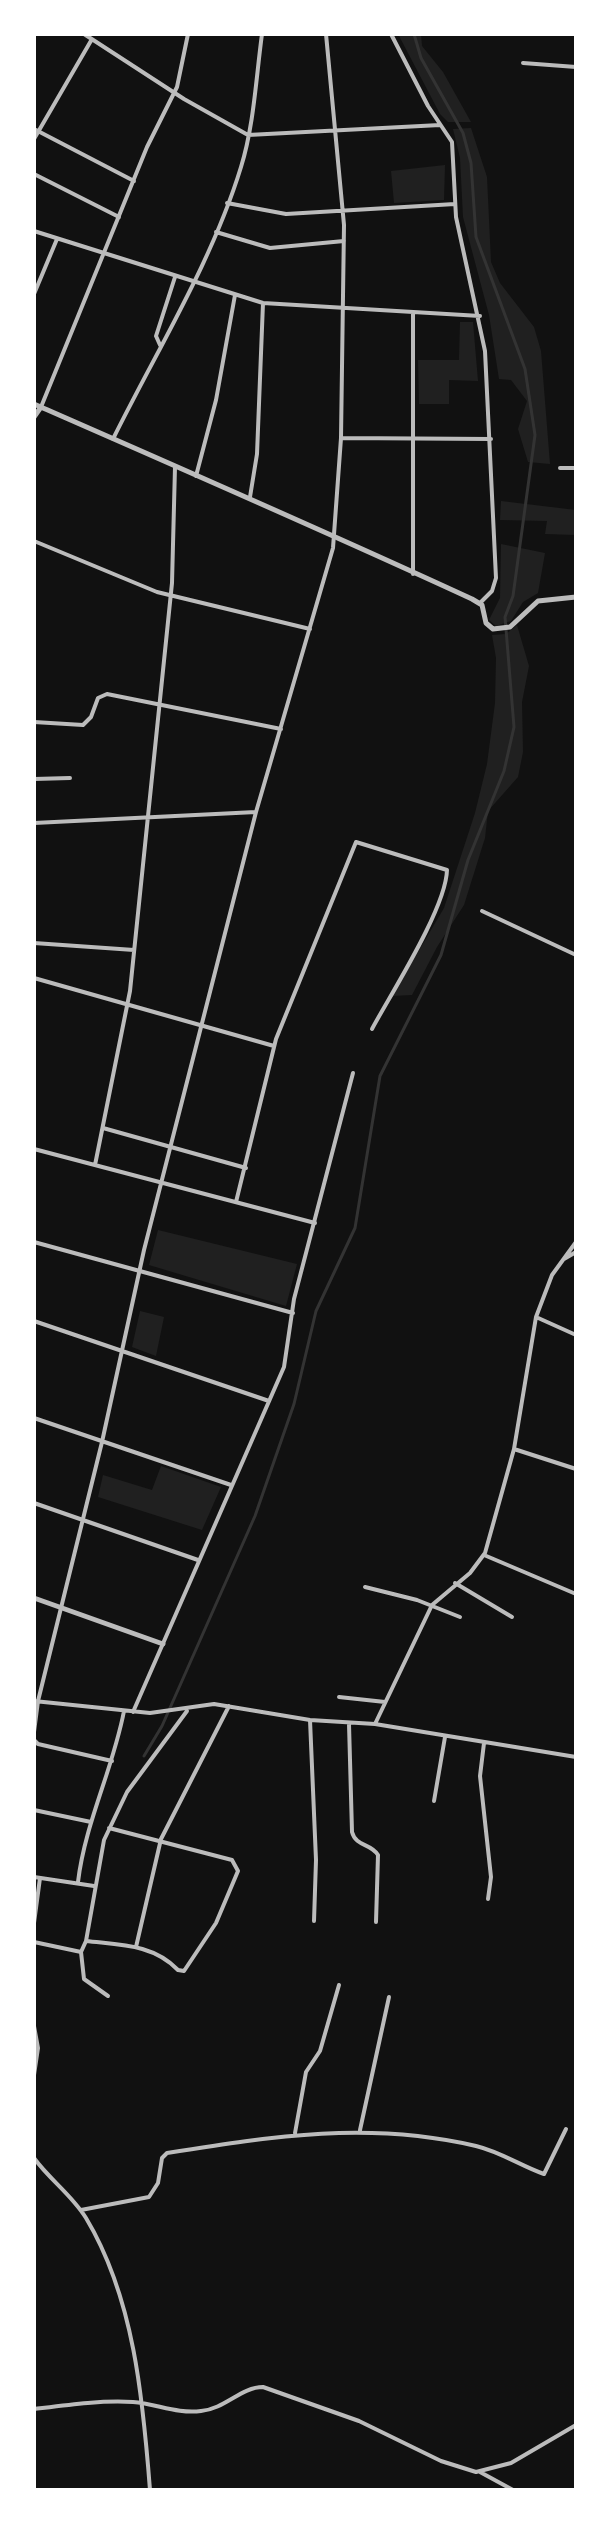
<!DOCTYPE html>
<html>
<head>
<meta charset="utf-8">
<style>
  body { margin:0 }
  #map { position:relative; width:610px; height:2524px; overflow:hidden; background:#111; font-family:Roboto,sans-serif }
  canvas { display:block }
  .frame { position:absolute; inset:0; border:36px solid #fff; pointer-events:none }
</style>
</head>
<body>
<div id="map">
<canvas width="610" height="2524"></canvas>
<div class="frame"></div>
</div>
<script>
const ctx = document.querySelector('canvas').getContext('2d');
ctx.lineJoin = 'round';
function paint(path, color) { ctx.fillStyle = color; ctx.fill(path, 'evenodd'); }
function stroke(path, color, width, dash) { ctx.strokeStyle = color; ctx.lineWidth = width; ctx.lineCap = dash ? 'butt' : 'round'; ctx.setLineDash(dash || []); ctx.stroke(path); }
paint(new Path2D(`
  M398 34H421L422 46 443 72 471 122H448L440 114Z
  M471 128 487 177 491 262 500 283 534 327 541 351 550 464 528 462 518 429 527 401 511 380 499 379 489 315 463 217 460 158 453 129Z
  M445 165 444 200 394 203 391 171Z
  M460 322H473L478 381 449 380V404H419L418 360H459Z
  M501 501 576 510V535L545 534 547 521 500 520Z
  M501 544 545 553 538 593 523 602 511 621 496 626 489 620 500 598Z
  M517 625 529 666 522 702 523 752 518 777 488 811 485 838 464 905 437 947 412 995 392 996 444 908 475 813 487 764 495 703 496 658 492 635 506 634Z
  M158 1230 297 1264 286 1306 149 1265Z
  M140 1311 164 1317 156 1356 132 1347Z
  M161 1466 221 1487 202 1530 98 1497 103 1475 152 1490Z`), '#202020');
stroke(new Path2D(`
  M144 1756 162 1726 255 1516 294 1404 316 1311 355 1228 380 1076 441 955 468 860 504 771 514 727 505 617 513 596 535 435 525 369 476 237 471 163 463 133 421 58 414 34`), '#333', 3);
stroke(new Path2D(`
  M84 34 184 99 248 135 440 125
  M391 34 428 106 452 142 456 217 485 351 496 578 492 591 480 603
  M523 63 576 67
  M34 129 134 181
  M34 139 92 39
  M34 174 119 217
  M227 203 286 214 455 204
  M34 231 263 303 480 316
  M216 232 270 248 344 241
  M34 294 57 239
  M413 312V574
  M160 345 156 336 175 277
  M41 407 147 147 177 87 188 34
  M341 438 491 439
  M113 439C157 350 212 262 241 167 254 125 256 78 262 34
  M560 468H576
  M196 476 216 400 235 295
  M250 497 257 454 263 303
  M34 541 157 592 310 629
  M34 722 83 725 91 717 98 698 107 694 281 729
  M34 779 70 778
  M34 823 256 812
  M482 911 576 955
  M34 943 134 950
  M34 978 274 1046
  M103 1128 246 1168
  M34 1149 315 1223
  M95 1165 130 991 172 583 175 467
  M236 1202 276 1039 356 842 447 870C446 908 392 992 372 1029
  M34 1242 293 1313
  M564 1259 576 1252
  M536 1317 576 1335
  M34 1321 269 1401
  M34 1418 231 1485
  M514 1449 576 1469
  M34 1503 198 1560
  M484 1555 576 1594
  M455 1583 512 1617
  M365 1587 417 1600 460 1617
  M339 1697 385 1702
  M34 1701 150 1713 214 1704 310 1720 375 1724 576 1757
  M133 1712 284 1367 294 1299 353 1073
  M310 1720 316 1860 314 1921
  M349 1724 352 1832C356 1847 371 1843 378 1855L376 1922
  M375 1724 432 1605 470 1573 485 1553 514 1449 536 1317 552 1275 576 1242
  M34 1732 38 1701 102 1442 144 1250 256 812 333 548 341 438 344 225 326 34
  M34 1740 38 1744 112 1761
  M484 1743 480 1776 491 1877 488 1899
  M434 1801 445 1737
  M34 1810 91 1822
  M576 1865V1863
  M34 1877 94 1886
  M78 1882C85 1823 113 1769 124 1711
  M34 1923 40 1878
  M86 1941C120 1945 153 1944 178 1970L184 1971 216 1923 238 1871 232 1860 109 1828
  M34 1942 81 1952 84 1979 108 1996
  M136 1947 161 1839 229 1706
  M81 1952 86 1941 104 1840 127 1792 187 1711
  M34 2026 38 2048 34 2075
  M360 2130 389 1997
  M295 2133 306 2072 320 2051 339 1985
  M34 2158C49 2179 72 2195 86 2218 134 2298 143 2399 150 2490
  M81 2210 149 2197 158 2183 162 2158 167 2153C274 2136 369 2121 476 2146 501 2152 521 2166 544 2174L566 2129
  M34 2409C66 2405 101 2400 133 2402 157 2404 177 2414 201 2411 225 2409 241 2387 263 2387L359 2421 441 2461 476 2472 511 2463 576 2425
  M480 2472 513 2490`), '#bcbcbc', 4);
stroke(new Path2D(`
  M34 404C180 468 327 532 472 599L482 605 486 623 493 629 510 627 538 601 576 597
  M34 417 41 407
  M34 1598 163 1644`), '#bcbcbc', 5);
</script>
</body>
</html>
